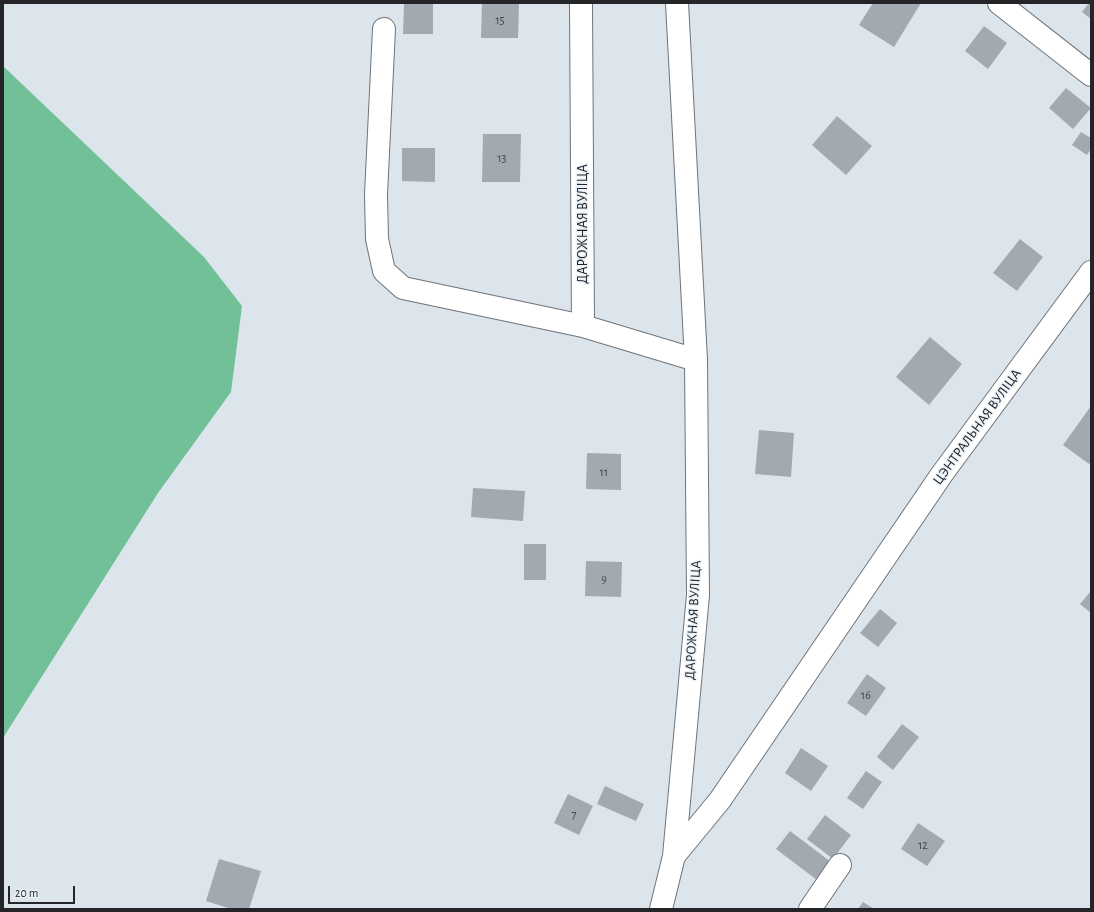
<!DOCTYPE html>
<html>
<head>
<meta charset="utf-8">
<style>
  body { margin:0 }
  #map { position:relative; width:1094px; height:912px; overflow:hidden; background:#dde5ec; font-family:"Alegreya Sans",sans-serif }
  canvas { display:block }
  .frame { position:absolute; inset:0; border:4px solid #232528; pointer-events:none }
  .scale { position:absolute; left:8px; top:886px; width:67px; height:18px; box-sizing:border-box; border:2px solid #232528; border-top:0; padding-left:5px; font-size:12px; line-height:14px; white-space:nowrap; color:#232528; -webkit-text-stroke:3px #eaf2f9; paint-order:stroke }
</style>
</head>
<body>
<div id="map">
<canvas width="1094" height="912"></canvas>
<div class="frame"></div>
<div class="scale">20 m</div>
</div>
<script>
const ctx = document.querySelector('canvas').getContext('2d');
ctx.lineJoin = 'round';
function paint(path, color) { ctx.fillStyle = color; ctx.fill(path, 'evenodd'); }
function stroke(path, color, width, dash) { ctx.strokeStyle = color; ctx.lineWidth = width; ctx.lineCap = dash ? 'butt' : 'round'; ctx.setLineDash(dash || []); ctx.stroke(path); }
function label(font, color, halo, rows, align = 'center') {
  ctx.font = font + ' "Alegreya Sans",sans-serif'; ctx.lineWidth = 3; ctx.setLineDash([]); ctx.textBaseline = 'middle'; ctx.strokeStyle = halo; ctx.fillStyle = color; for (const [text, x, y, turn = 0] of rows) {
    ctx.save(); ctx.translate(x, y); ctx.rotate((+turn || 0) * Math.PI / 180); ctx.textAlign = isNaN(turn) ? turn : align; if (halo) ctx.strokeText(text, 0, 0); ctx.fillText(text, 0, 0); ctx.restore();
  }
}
paint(new Path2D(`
  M3 66 204 257 242 306 231 392 158 493 3 738Z`), '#72c098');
paint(new Path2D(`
  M482 3H519L518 38H481Z
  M873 3H921L894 47 859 25Z
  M1089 3H1091V19L1082 12Z
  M404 4H433V34H403Z
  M984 26 1007 43 988 69 965 51Z
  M1066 88 1091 108 1073 129 1049 108Z
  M837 116 872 146 846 175 812 145Z
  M1081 132 1091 138V149L1087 155 1072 145Z
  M483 134H521L520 182H482Z
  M402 148H435V182L402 181Z
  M1020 239 1043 257 1017 291 993 273Z
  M930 337 962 364 929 405 896 377Z
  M1091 406V462L1089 464 1063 445Z
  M759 430 794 433 791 477 755 474Z
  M587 453 621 454V490L586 489Z
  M473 488 525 491 523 521 471 517Z
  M524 544H546V580H524Z
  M586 561 622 562 621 597 585 596Z
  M1091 591V613L1080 604Z
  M880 609 897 623 878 647 860 633Z
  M867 674 886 688 866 716 847 703Z
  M902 724 919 737 893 770 877 757Z
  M801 748 828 766 811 791 785 773Z
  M866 771 882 782 863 809 847 798Z
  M605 786 644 804 636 821 597 804Z
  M568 794 593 806 579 835 554 823Z
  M825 815 851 835 833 859 807 839Z
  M918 823 945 841 927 866 901 849Z
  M790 831 831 862 817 880 776 849Z
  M219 859 261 871 249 909H231L206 901Z
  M863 902 874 909H858Z`), '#a2a9b0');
const minor = new Path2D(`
  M999 3 1091 75
  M581 5 583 326 696 360
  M384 29 376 194 377 239 384 271 403 288 583 326
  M674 856 720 800 942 474 1091 272
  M661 909 674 856 698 595 696 360 677 3
  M810 909 840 865`);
stroke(minor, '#6e747a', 24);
stroke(minor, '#fff', 22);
label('12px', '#43464a', null, [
  ["15",500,20],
  ["13",502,158],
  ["11",604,472],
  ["9",604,579],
  ["16",866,695],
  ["7",574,814],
  ["12",923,845]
]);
label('14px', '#232528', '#eaf2f9', [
  ["ДАРОЖНАЯ ВУЛІЦА",583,224,-90],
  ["ЦЭНТРАЛЬНАЯ ВУЛІЦА",977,427,-54],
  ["ДАРОЖНАЯ ВУЛІЦА",693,620,-87]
]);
</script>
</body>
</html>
